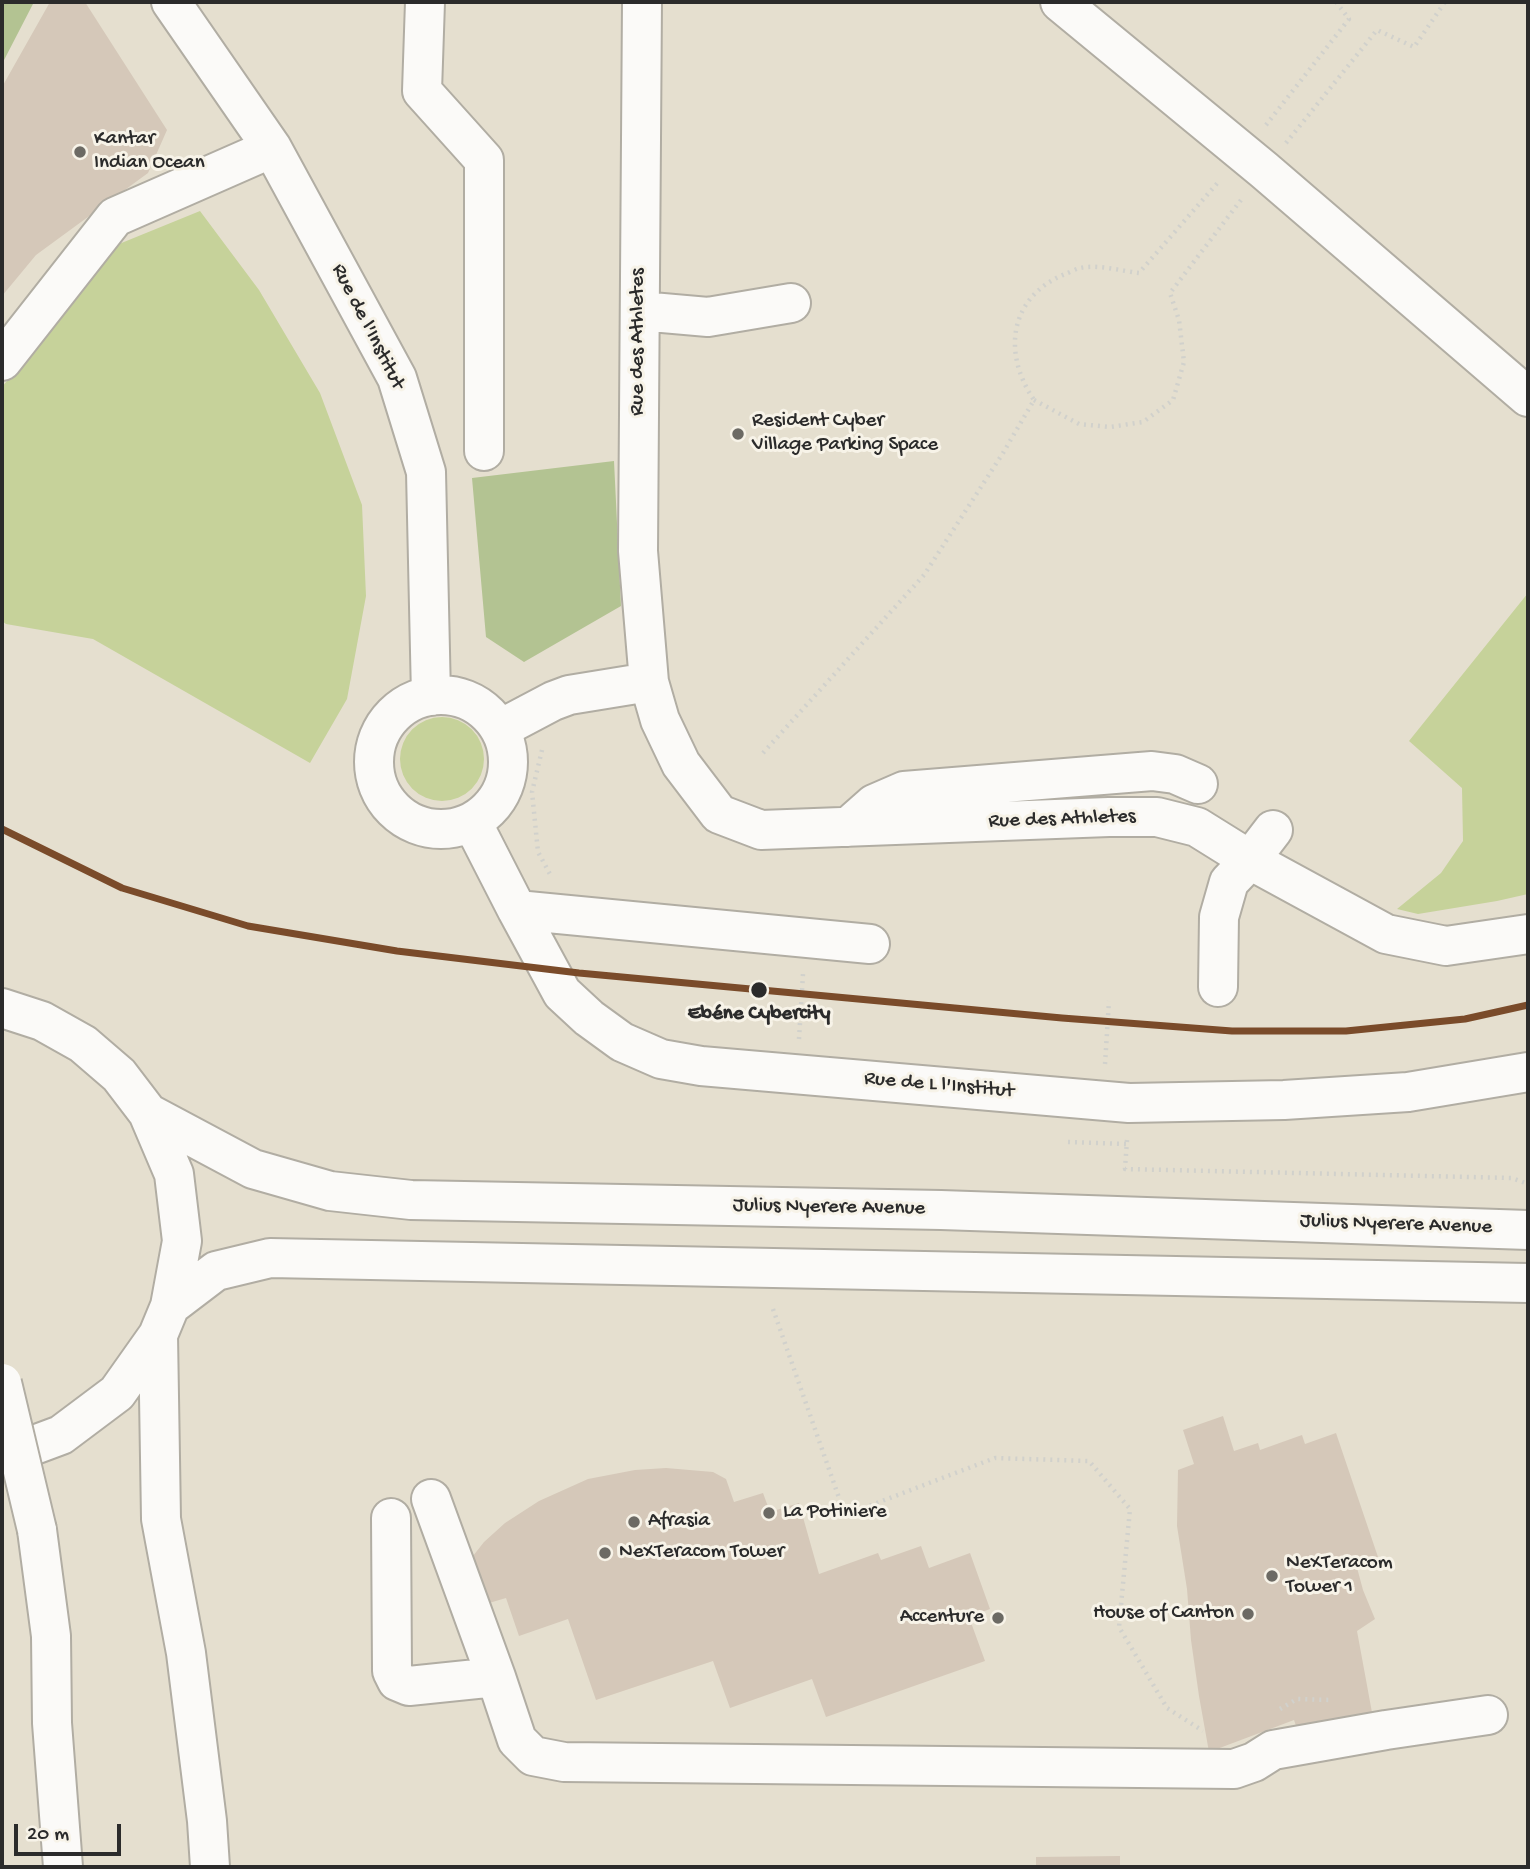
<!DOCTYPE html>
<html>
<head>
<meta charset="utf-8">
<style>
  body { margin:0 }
  #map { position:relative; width:1530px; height:1869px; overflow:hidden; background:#e5dfcf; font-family:"Gochi Hand",sans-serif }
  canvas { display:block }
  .frame { position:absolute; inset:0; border:4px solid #2b2b2b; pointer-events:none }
  .scale { position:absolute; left:14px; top:1824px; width:107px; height:32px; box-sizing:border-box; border:4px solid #2b2b2b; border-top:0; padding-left:9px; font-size:21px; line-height:24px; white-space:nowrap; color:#2b2b2b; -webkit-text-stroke:5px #f7f3e8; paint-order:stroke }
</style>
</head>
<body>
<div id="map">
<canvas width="1530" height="1869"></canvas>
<div class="frame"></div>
<div class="scale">20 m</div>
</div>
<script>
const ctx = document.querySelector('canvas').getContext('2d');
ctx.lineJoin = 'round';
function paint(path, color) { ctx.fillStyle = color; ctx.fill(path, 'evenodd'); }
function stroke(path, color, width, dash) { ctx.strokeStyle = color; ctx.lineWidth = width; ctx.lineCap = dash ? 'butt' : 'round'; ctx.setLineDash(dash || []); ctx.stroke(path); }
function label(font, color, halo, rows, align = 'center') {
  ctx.font = font + ' "Gochi Hand",sans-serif'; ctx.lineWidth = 6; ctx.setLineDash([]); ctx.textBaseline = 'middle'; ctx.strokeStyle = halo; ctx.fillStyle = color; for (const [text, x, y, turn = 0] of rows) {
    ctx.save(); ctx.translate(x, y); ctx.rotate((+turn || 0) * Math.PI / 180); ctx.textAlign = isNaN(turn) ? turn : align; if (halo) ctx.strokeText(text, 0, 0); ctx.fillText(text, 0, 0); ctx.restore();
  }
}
paint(new Path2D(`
  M200 211 259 290 320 393 362 505 366 596 347 699 310 763 93 639 6 624 2 621V387L119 244Z
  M1528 593V894L1497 901 1418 914 1397 909 1441 873 1463 841 1462 788 1409 741Z
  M400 759a42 42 0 1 1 84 0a42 42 0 1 1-84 0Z`), '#c6d29a');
paint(new Path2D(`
  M2 2H34L2 64Z
  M614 461 621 606 524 662 486 637 472 478Z`), '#b3c392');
paint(new Path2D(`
  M50 2H85L167 130 148 173 36 255 2 296V87Z
  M1223 1416 1234 1451 1258 1443 1260 1450 1302 1435 1305 1444 1336 1433 1378 1557 1356 1564 1363 1590 1375 1619 1357 1631 1373 1718 1307 1758 1294 1720 1209 1752 1199 1696 1191 1640 1187 1589 1177 1526 1178 1470 1194 1464 1183 1430Z
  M666 1468 713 1472 726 1479 734 1502 763 1493 770 1512 799 1503 819 1574 878 1553 881 1560 921 1546 929 1568 970 1553 990 1609 969 1617 985 1661 826 1717 812 1679 730 1708 713 1661 596 1700 568 1619 519 1636 506 1598 489 1603 462 1570 484 1542 505 1523 539 1501 588 1479 635 1470Z
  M1120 1856V1867H1036V1857Z`), '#d5c8b9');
const minor = new Path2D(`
  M171 2 272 148 397 378 426 472 431 696
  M425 2 422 91 484 160V451
  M642 2 638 551 649 682 660 720 681 764 719 814 761 830 1109 817H1157L1197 827 1250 860 1386 934 1446 946 1528 934
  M1060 2 1264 170 1528 397
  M640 311 708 317 791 303
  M2 361 115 217 272 148
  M374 762a67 67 0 1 1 134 0a67 67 0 1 1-134 0Z
  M500 729 553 701 569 695 649 682
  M472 822 517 910 562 993 589 1018 622 1042 661 1059 701 1066 1129 1103 1284 1100 1408 1092 1528 1072
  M848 827 874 804 904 791 1152 771 1175 774 1198 784
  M517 910 870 944
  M1218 987 1219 917 1229 882 1250 860 1273 830
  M431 1499 496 1677 517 1740 533 1756 564 1762 1234 1769 1254 1762 1273 1750 1386 1730 1488 1715
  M391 1518 392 1671 397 1681 409 1686 496 1677`);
const major = new Path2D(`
  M2 1008 42 1021 83 1044 119 1075 148 1113 174 1174 182 1241 170 1306 158 1335 117 1393 61 1435 2 1457
  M148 1113 253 1169 330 1191 411 1200 941 1210 1528 1230
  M170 1306 216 1271 270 1258 1528 1283
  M158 1335 161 1519 186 1653 207 1821 210 1867
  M37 1530 51 1636 52 1723 63 1867`);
stroke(minor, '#b1ada3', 42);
stroke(major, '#b1ada3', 42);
stroke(new Path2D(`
  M1266 125 1349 19 1336 2
  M1286 143 1377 30 1414 47 1445 2
  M1034 400 1079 424 1110 427 1143 422 1173 400 1184 362 1179 320 1170 293 1241 200
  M542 750 532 792 538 852 551 876
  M763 753 924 575 1003 453 1034 400C1002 353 1009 297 1065 274 1069 273 1075 269 1080 268 1098 264 1121 271 1139 273L1220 180
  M799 1039 803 974
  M1105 1064 1109 1001
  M1127 1140 1125 1169 1512 1178 1528 1184
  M1068 1142 1126 1144
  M773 1309 845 1515 995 1458 1089 1461 1130 1509 1119 1627 1167 1708 1203 1731
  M1280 1709 1297 1699 1331 1700`), '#d1d1cc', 4.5, [2, 5]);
stroke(minor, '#fbfaf8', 38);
stroke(major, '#fbfaf8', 38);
const majorBridge = new Path2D(`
  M2 1383 37 1530`);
stroke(majorBridge, '#b1ada3', 42, []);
stroke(majorBridge, '#fbfaf8', 38);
stroke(new Path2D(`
  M2 829 122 888 248 926 397 951 579 973 1062 1018 1232 1031H1346L1465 1019 1528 1005`), '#7a4b2a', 7);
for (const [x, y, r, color] of [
  [80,152,7,"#6c6a64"],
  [738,434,7,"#6c6a64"],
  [759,990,9,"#2b2b2b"],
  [769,1513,7,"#6c6a64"],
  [634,1522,7,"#6c6a64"],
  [605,1553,7,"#6c6a64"],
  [1272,1576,7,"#6c6a64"],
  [1248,1614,7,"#6c6a64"],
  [998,1618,7,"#6c6a64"]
]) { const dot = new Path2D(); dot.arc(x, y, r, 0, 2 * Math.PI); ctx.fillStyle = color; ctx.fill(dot); stroke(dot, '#f7f3e8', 2.5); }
label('21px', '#2b2b2b', '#f7f3e8', [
  ["Kantar",94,140],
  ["Indian Ocean",94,164],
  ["Resident Cyber",752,422],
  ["Village Parking Space",752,446],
  ["La Potiniere",783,1513],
  ["Afrasia",648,1522],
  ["NeXTeracom Tower",619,1553],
  ["NeXTeracom",1286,1564],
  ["Tower 1",1286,1588],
  ["House of Canton",1234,1614,"right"],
  ["Accenture",984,1618,"right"]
], 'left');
label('21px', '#2b2b2b', '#f7f3e8', [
  ["Rue de l'Institut",367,327,63],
  ["Rue des Athletes",639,342,-90],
  ["Rue des Athletes",1062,820,-2],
  ["Rue de L l'Institut",939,1086,5],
  ["Julius Nyerere Avenue",829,1208,1],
  ["Julius Nyerere Avenue",1396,1225,2]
]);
label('bold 21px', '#2b2b2b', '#f7f3e8', [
  ["Ebéne Cybercity",759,1015]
]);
</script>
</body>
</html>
